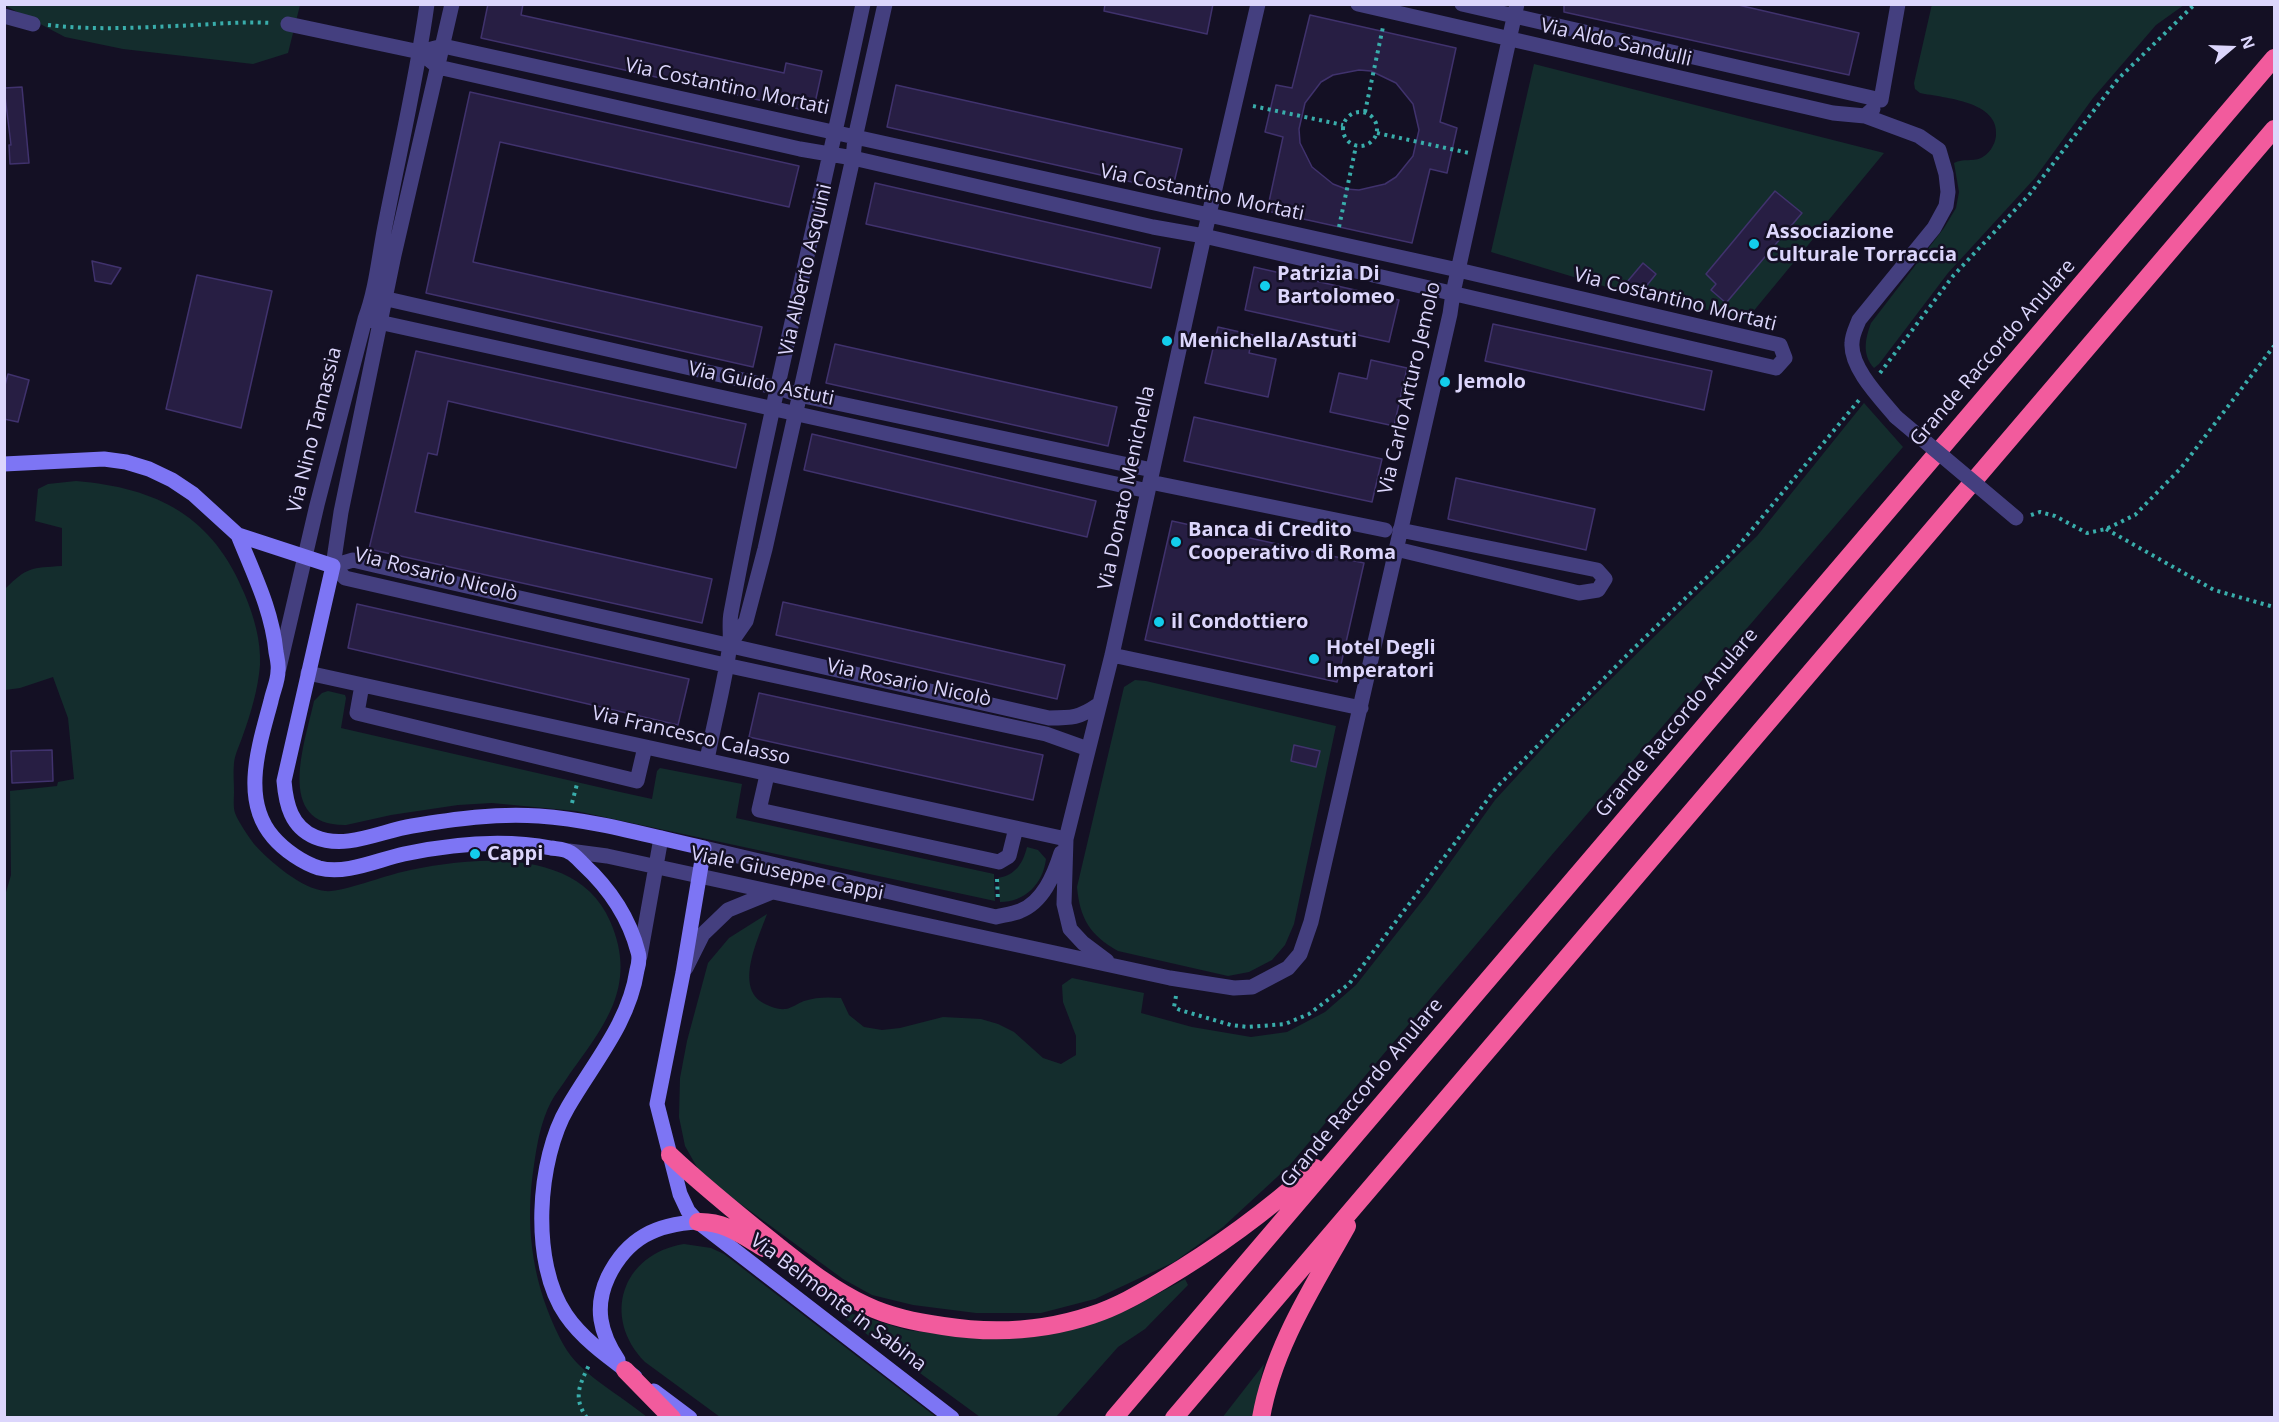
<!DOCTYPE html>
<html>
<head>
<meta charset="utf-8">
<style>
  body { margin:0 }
  #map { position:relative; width:2279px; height:1422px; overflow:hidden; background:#141024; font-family:"Open Sans",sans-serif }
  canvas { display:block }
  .frame { position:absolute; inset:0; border:6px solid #dcd6fc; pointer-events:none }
  .north { position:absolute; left:2201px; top:18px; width:60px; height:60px; -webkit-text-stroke:4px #141024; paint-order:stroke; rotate:71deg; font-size:16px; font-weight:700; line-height:24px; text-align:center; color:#dcd6fc }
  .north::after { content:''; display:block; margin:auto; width:21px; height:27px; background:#dcd6fc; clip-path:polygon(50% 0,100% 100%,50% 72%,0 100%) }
</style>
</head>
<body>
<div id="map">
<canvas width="2279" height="1422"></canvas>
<div class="frame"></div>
<div class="north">N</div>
</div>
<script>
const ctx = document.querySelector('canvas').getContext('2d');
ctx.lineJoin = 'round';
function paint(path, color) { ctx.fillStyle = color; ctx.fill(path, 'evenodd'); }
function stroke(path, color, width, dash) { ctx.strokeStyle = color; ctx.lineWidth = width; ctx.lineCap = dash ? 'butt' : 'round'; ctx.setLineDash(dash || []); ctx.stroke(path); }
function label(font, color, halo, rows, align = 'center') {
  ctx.font = font + ' "Open Sans",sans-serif'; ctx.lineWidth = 5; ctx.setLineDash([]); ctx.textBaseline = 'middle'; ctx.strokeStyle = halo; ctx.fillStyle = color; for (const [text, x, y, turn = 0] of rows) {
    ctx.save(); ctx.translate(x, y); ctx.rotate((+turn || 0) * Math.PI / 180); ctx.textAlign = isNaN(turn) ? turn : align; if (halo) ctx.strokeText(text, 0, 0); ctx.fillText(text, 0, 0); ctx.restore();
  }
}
paint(new Path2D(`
  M1932 4 2184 5 2156 25 2093 98 2035 178 1948 273 1879 364 1874 368C1862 355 1865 339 1871 323L1944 228 1956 208 1959 192 1954 163C1963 158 1972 162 1981 158 1989 154 1995 145 1996 136 2000 101 1944 98 1920 93L1915 89 1914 83Z
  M4 5H300L288 53 253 64 123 49 65 37Z
  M1534 64 1884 153 1747 319 1610 288 1491 252Z
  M1864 403 1903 447 1550 857 1289 1166 1223 1227 1174 1262 1095 1299 1041 1313H976L913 1305 872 1295 843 1279 727 1194 698 1169 685 1146 679 1117 680 1078 687 1041 708 963 729 938 767 914C759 937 736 983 760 1001 768 1006 777 1010 786 1009 792 1008 798 1003 804 1001 816 997 828 997 841 998L849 1015 864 1027 882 1030 900 1028 943 1017 981 1019 998 1024 1014 1032 1043 1058 1061 1064 1076 1055V1036L1063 1002 1062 985 1072 978 1144 993 1141 1013 1192 1027 1251 1037 1287 1032 1325 1012 1356 985 1426 896 1495 800 1562 727 1757 536Z
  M76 481C158 488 213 516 245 595 254 617 261 640 260 665 258 689 251 713 243 735 240 744 235 754 234 763 233 772 234 782 234 792 234 798 233 807 235 813 239 823 248 836 254 844 269 861 302 889 325 891 340 893 384 876 402 872 468 857 577 845 610 921 639 987 603 1027 567 1078 562 1086 555 1094 551 1102 541 1121 537 1144 534 1165 525 1222 531 1275 555 1328 561 1341 568 1354 578 1364 598 1384 625 1399 647 1417H5L4 899 11 875 10 791 57 786 58 782 74 779 68 718 53 677 20 688 5 690V589C27 567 31 568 62 566V528L35 521 38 489 48 484Z
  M1135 680 1146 681 1336 726 1294 924 1285 945 1272 960 1249 972 1228 976 1118 951C1090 935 1080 919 1077 887L1124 687Z
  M328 691 345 695 346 698 341 728 620 792 652 799 657 771 660 768 742 784 736 818 994 874 995 901 576 811 492 803 458 805 391 815 346 825C274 826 305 743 314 701L322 693Z
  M1027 847 1038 850 1046 859C1043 884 1025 902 1000 902L998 878C1016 875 1023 863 1027 847Z
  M684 1244 711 1248 724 1254 936 1417H720L645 1362C601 1317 622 1254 684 1244Z
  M1185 1279 1188 1285 1145 1329 1118 1347 1056 1417H980L842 1316 843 1311 907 1330 973 1338 1130 1309Z
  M1264 1364 1253 1417 1222 1418Z`), '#142d2d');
const building = new Path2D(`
  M488 4H523L521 15 784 73 786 63 822 71 813 112 481 38Z
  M1105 4H1213L1207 34 1104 11Z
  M1564 4H1734L1859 33 1849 75 1564 12Z
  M1310 15 1456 48 1440 122 1457 128 1447 173 1430 169 1412 243 1267 211 1283 137 1265 132 1272 102 1276 85 1292 88ZM1359 70 1371 71 1396 83 1413 104 1419 130 1413 156 1396 177 1385 184 1359 190 1346 189 1333 184 1312 167 1300 143 1299 129 1305 103 1321 82 1333 75Z
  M896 85 1182 149 1172 191 887 127Z
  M22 87 29 163 10 164 9 145H11L4 88Z
  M470 92 799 166 789 207 500 142 473 262 762 327 753 367 426 293Z
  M875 183 1160 248 1151 288 866 224Z
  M1775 191 1802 213 1726 303 1711 290 1716 284 1706 274Z
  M92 261 121 268 111 284 95 281Z
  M1643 263 1656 274 1640 294 1627 282Z
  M1254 267 1399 300 1389 342 1245 310Z
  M197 275 272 291 241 428 166 409Z
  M1493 324 1712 371 1704 410 1485 361Z
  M1218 327 1253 335 1249 353 1276 359 1268 397 1205 383Z
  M835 344 1117 407 1108 446 826 383Z
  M416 351 746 424 736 468 448 401 437 455 428 453 415 512 712 579 702 623 369 549Z
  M1371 360 1407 368 1394 426 1330 412 1339 373 1367 379Z
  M8 374 29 380 18 422 4 419V389Z
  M1194 417 1382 459 1372 502 1184 461Z
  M812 434 1096 501 1087 537 804 470Z
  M1456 478 1595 509 1586 550 1448 519Z
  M1172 521 1364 563 1337 682 1145 640Z
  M783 602 1065 665 1057 699 776 635Z
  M357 604 689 679 678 725 348 648Z
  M759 693 1043 755 1033 800 749 737Z
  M1294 745 1320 751 1316 767 1291 761Z
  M52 750 53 781 12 783 11 751Z`);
paint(building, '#271e43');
stroke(building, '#40326d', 1.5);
stroke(new Path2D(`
  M48 25C90 30 133 28 174 26 207 25 239 21 272 23
  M1253 106 1343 125
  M1343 129a17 17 0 1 1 34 0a17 17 0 1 1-34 0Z
  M1365 112 1383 27
  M1377 133 1469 153
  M1339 227 1356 146
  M1880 373 1953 276 2029 195 2118 79 2195 4
  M2031 515 2040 512 2055 516 2087 533 2106 529 2135 515 2181 468 2274 346
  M2106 529 2214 590 2274 607
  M572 803 577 784
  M997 879 998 901
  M1176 996 1174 1007 1180 1010 1231 1025 1248 1027 1285 1024 1309 1014 1349 984 1497 787 1631 651 1735 550 1859 400
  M587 1418C572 1397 580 1384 590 1363`), '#39adab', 4, [3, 4.5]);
stroke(new Path2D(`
  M1358 4 1833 113 1865 116
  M1462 4 1881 100
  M4 16 33 24
  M288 24 420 52 443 46 1458 270 1780 345 1785 358 1776 368 1204 236 1153 227 853 158 800 149 438 67 420 52
  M1881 100 1898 4
  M1873 109 1865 116 1919 136 1939 150 1946 174 1948 192 1946 206 1934 228 1859 320C1856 328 1852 335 1852 343 1850 368 1881 399 1896 417
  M374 296 778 388 799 395 1152 470
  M365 319 1148 491
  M1150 482 1385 530
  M1396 549 1579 593 1598 590 1605 579 1597 570 1400 530
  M333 566 353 560 374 565 1049 718C1072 718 1079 718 1098 705
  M333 566 345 578 725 665 1046 734 1088 749
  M333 566 341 512 394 255 452 4
  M730 644 746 621 765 549 853 158 855 138 885 4
  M1112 655 1361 708
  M279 668 317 505 365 319C377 287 379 254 386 221 400 149 417 77 427 4
  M308 673 1066 839
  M362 685 357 713 637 781 645 747
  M707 760C714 722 725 683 730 644 731 634 729 623 731 613 769 409 820 207 863 4
  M767 775 759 810 999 862 1009 856 1016 828
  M704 848 996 917C1004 915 1013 914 1020 911 1043 902 1054 875 1061 853
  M569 851 607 856 1170 978 1234 988 1252 987 1288 968 1300 954 1311 922 1450 314 1453 293 1517 4
  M640 956 661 838
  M1107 961 1083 943 1070 929 1064 904 1066 839 1112 655 1204 236 1258 4
  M686 968 703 934 728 910 772 892`), '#443f7f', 15);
stroke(new Path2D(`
  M4 464 104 459 126 462 149 469 172 480 193 494 238 535 333 566 284 781C286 804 291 827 315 837 346 850 381 831 412 826 454 819 496 813 539 816 595 820 649 836 704 848L683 973 657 1104 680 1194 688 1211 698 1222 952 1418
  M238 535C254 575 272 610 276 652 277 658 279 665 278 671 278 681 273 691 271 701 260 743 240 799 273 837 284 850 303 863 319 868 346 875 377 860 404 854 451 844 504 839 551 848 557 849 565 849 569 852 574 854 579 860 583 864 609 888 629 917 638 952 640 958 639 963 637 970 629 1023 594 1062 568 1107 537 1159 530 1263 566 1315 583 1340 611 1359 635 1377
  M618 1360C600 1333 594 1307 608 1277 627 1238 656 1224 698 1222
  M654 1391 690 1418`), '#7d75f4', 15);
stroke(new Path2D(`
  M670 1155C704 1187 739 1215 775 1244 803 1266 832 1290 865 1305 890 1317 916 1322 943 1326 993 1334 1044 1331 1092 1315 1117 1307 1139 1294 1161 1281 1217 1248 1267 1211 1315 1168
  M698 1222C724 1221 742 1235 764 1248
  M625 1370 672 1418
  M1114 1418 2274 58
  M1174 1418 2274 129
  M1261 1418C1273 1348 1313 1287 1347 1226`), '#f25b9d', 18);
stroke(new Path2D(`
  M1896 417 2016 518`), '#443f7f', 15);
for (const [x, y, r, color] of [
  [1754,244,6,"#13cdeb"],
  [1265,286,6,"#13cdeb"],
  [1167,341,6,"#13cdeb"],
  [1445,382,6,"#13cdeb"],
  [1176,542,6,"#13cdeb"],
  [1159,622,6,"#13cdeb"],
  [1314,659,6,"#13cdeb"],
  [475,854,6,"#13cdeb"]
]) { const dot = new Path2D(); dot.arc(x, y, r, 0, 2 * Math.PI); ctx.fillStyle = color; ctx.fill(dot); stroke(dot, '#141024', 2); }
label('20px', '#dcd6fc', '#141024', [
  ["Via Aldo Sandulli",1616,43,13],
  ["Via Costantino Mortati",727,87,12],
  ["Via Costantino Mortati",1202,193,12],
  ["Via Alberto Asquini",806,270,-77],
  ["Via Costantino Mortati",1675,300,14],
  ["Grande Raccordo Anulare",1993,353,-49],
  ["Via Guido Astuti",761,384,12],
  ["Via Carlo Arturo Jemolo",1410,388,-77],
  ["Via Nino Tamassia",315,430,-76],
  ["Via Donato Menichella",1127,488,-78],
  ["Via Rosario Nicolò",436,575,14],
  ["Via Rosario Nicolò",909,683,12],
  ["Grande Raccordo Anulare",1677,723,-50],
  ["Via Francesco Calasso",691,736,13],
  ["Viale Giuseppe Cappi",787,874,12],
  ["Grande Raccordo Anulare",1362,1093,-50],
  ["Via Belmonte in Sabina",838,1303,37]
]);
label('bold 20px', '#dcd6fc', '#141024', [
  ["Associazione",1766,232],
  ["Culturale Torraccia",1766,255],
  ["Patrizia Di",1277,274],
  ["Bartolomeo",1277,297],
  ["Menichella/Astuti",1179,341],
  ["Jemolo",1457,382],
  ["Banca di Credito",1188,530],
  ["Cooperativo di Roma",1188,553],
  ["il Condottiero",1171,622],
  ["Hotel Degli",1326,648],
  ["Imperatori",1326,671],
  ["Cappi",487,854]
], 'left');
</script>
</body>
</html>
